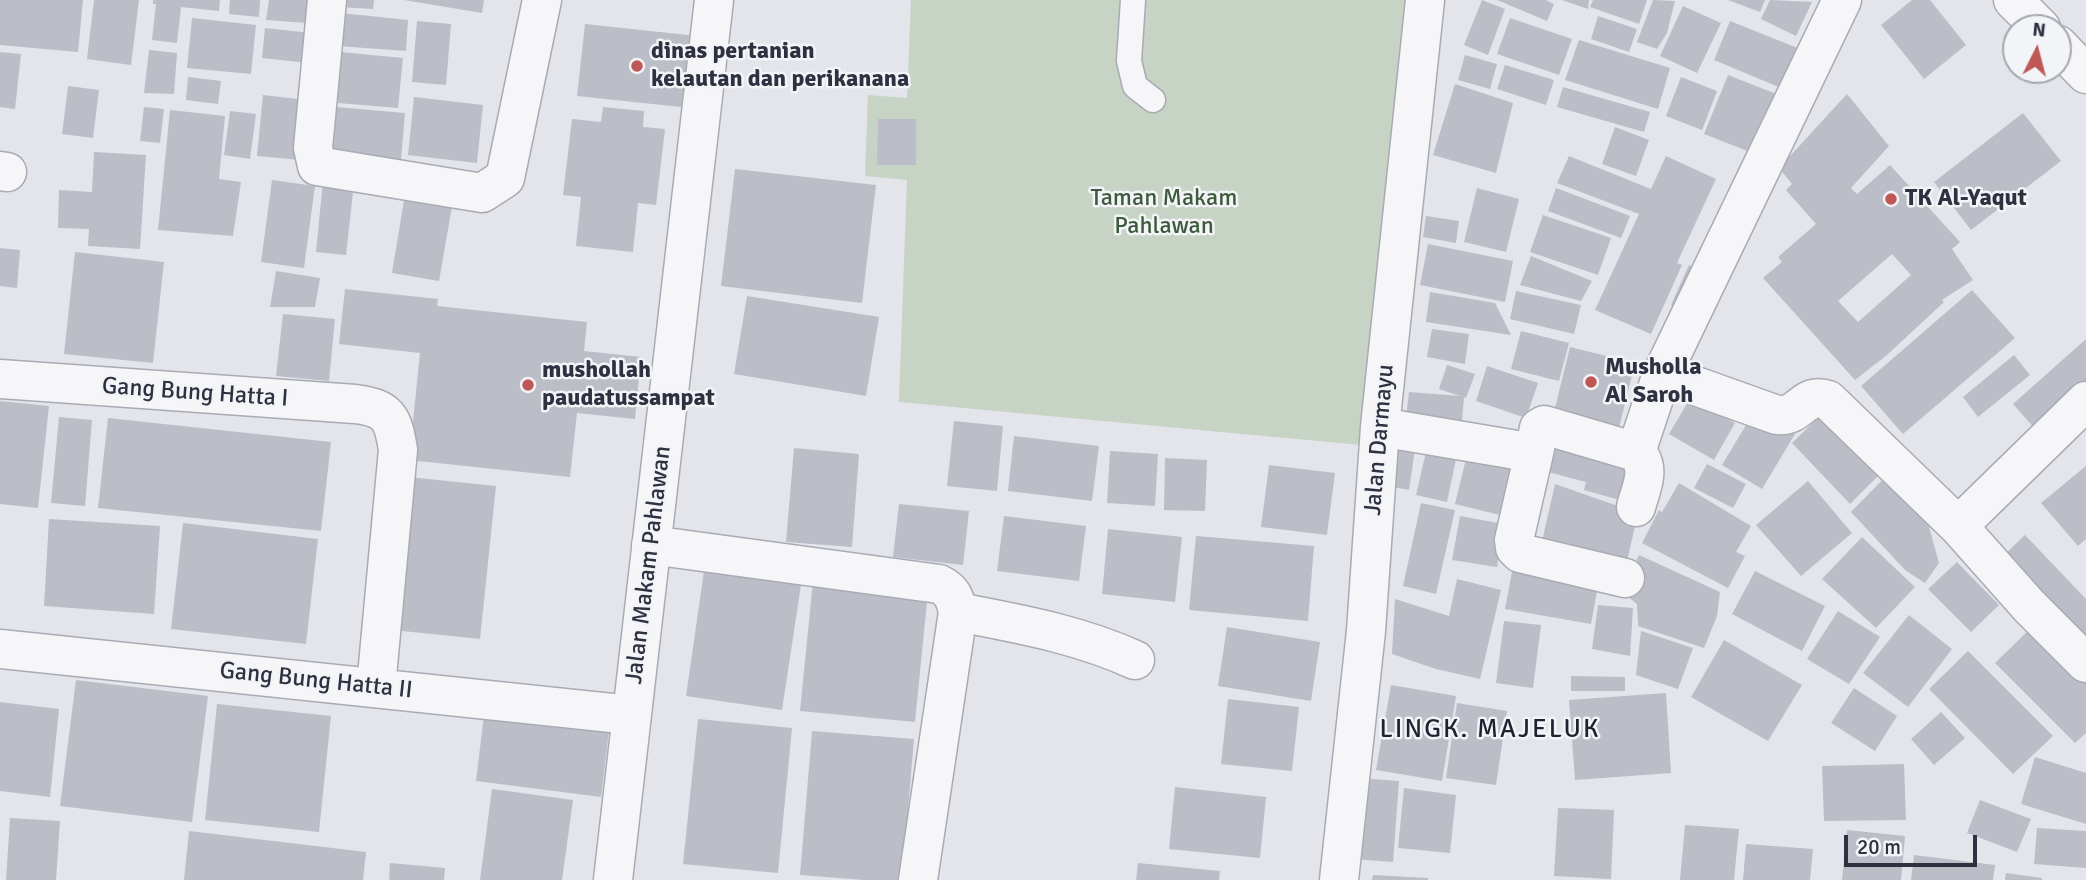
<!DOCTYPE html>
<html>
<head>
<meta charset="utf-8">
<style>
  body { margin:0 }
  #map { position:relative; width:2086px; height:880px; overflow:hidden; background:#e3e5ea; font-family:Signika,sans-serif }
  canvas { display:block }
  .north { position:absolute; left:2002px; top:14px; width:70px; height:70px; box-sizing:border-box; background:#f3f4f7; border:2px solid #a4a6ae; border-radius:50%; rotate:6deg; font-size:19px; font-weight:700; line-height:28px; text-align:center; color:#2d3140 }
  .north::after { content:''; display:block; margin:auto; width:24px; height:32px; background:#c05757; clip-path:polygon(50% 0,100% 100%,50% 72%,0 100%) }
  .scale { position:absolute; left:1844px; top:835px; width:133px; height:32px; box-sizing:border-box; border:4px solid #2d3140; border-top:0; padding-left:9px; font-size:21px; line-height:24px; white-space:nowrap; color:#2d3140; -webkit-text-stroke:5px #f3f4f7; paint-order:stroke }
</style>
</head>
<body>
<div id="map">
<canvas width="2086" height="880"></canvas>
<div class="north">N</div>
<div class="scale">20 m</div>
</div>
<script>
const ctx = document.querySelector('canvas').getContext('2d');
ctx.lineJoin = 'round';
function paint(path, color) { ctx.fillStyle = color; ctx.fill(path, 'evenodd'); }
function stroke(path, color, width, dash) { ctx.strokeStyle = color; ctx.lineWidth = width; ctx.lineCap = dash ? 'butt' : 'round'; ctx.setLineDash(dash || []); ctx.stroke(path); }
function label(font, color, halo, rows, align = 'center') {
  ctx.font = font + ' Signika,sans-serif'; ctx.lineWidth = 5; ctx.setLineDash([]); ctx.textBaseline = 'middle'; ctx.strokeStyle = halo; ctx.fillStyle = color; for (const [text, x, y, turn = 0] of rows) {
    ctx.save(); ctx.translate(x, y); ctx.rotate((+turn || 0) * Math.PI / 180); ctx.textAlign = isNaN(turn) ? turn : align; if (halo) ctx.strokeText(text, 0, 0); ctx.fillText(text, 0, 0); ctx.restore();
  }
}
paint(new Path2D(`
  M911 0H1410L1361 445 899 402 907 180 865 176 868 95 907 98Z`), '#c7d3c5');
paint(new Path2D(`
  M0 0H83L78 52 0 45Z
  M94 0H139L131 65 87 59Z
  M153 0H220L219 11 181 7 177 43 152 40 156 4H153Z
  M230 0H260L259 17 229 14Z
  M269 0H321L320 24 266 20Z
  M340 0H374L373 9 339 7Z
  M404 0H484L482 13Z
  M1482 0 1505 9 1488 55 1464 45Z
  M1497 0H1546L1554 4 1547 21Z
  M1562 0H1589L1588 9Z
  M1593 0H1647L1639 24 1590 7Z
  M1653 0 1675 1 1667 33 1657 49 1637 42Z
  M1728 0H1765L1760 12Z
  M1770 0 1812 2 1796 36 1761 19Z
  M1912 0H1930L1966 45 1924 79 1881 25Z
  M1683 6 1721 23 1697 73 1660 56Z
  M341 13 408 20 406 51 338 46Z
  M1598 16 1637 29 1629 52 1591 39Z
  M192 18 256 25 251 74 187 68Z
  M1510 18 1572 39 1559 75 1497 54Z
  M417 21 451 24 446 85 412 82Z
  M1730 21 1810 53 1793 93 1714 60Z
  M585 24 697 36 690 108 577 96Z
  M265 28 321 34 318 64 262 58Z
  M1579 40 1670 68 1658 109 1565 80Z
  M149 50 177 53 174 94 144 93Z
  M331 51 403 58 398 108 326 102Z
  M0 52 21 54 15 109 0 107Z
  M1465 55 1497 64 1490 89 1458 80Z
  M1505 65 1554 80 1546 105 1497 89Z
  M1728 75 1784 97 1760 156 1704 134Z
  M188 77 221 81 218 104 186 100Z
  M1681 77 1717 91 1702 130 1666 116Z
  M1455 84 1513 103 1496 173 1433 155Z
  M68 86 99 90 93 138 62 134Z
  M1563 87 1650 112 1644 132 1557 107Z
  M1847 94 1889 146 1851 188 1857 194 1890 165 1960 242 1952 249 1973 280 1942 300 1944 302 1887 355 1855 380 1763 278 1782 262 1778 257 1816 224 1786 190 1792 184 1779 168ZM1892 254 1911 275 1858 322 1838 301Z
  M263 95 307 100 300 160 257 156Z
  M414 97 483 105 477 163 408 155Z
  M325 106 405 113 400 172 320 164Z
  M144 107 164 109 160 143 140 141Z
  M603 107 644 111 643 127 665 129 656 205 638 203 633 252 576 246 581 197 563 195 572 119 601 122Z
  M170 110 225 116 219 179 241 182 233 236 158 230Z
  M230 111 256 114 250 159 224 155Z
  M2023 113 2061 161 1971 230 1934 182Z
  M878 119H916V165H877Z
  M1615 127 1649 140 1636 176 1602 164Z
  M94 152 146 155 140 249 88 246 89 229 58 228 59 190 92 192Z
  M1569 156 1651 189 1666 156 1716 179 1677 263 1682 265 1651 334 1595 310 1639 214 1557 183Z
  M735 169 876 185 862 303 721 286Z
  M324 171 355 174 346 255 316 252Z
  M272 180 315 186 304 268 261 262Z
  M1477 188 1519 199 1506 252 1464 242Z
  M1556 188 1630 216 1621 238 1548 211Z
  M405 194 453 201 439 281 392 273Z
  M1543 215 1611 238 1598 275 1530 252Z
  M1426 216 1459 221 1456 243 1423 237Z
  M1428 244 1513 261 1505 302 1420 285Z
  M0 248 20 250 17 288 0 286Z
  M75 252 164 262 153 363 64 354Z
  M1531 256 1592 281 1581 301 1520 285Z
  M1689 265 1706 273 1689 313 1671 305Z
  M276 271 320 278 315 307H270Z
  M345 289 438 299 437 306 587 322 584 351 641 357 635 419 577 413 570 477 409 460 420 353 339 344Z
  M1972 290 2015 338 1903 434 1861 386Z
  M1516 291 1581 305 1574 334 1510 319Z
  M1430 292 1495 303 1511 335 1426 322Z
  M747 296 879 317 866 396 734 374Z
  M283 314 335 319 329 381 276 376Z
  M1432 329 1469 334 1465 364 1427 357Z
  M1521 331 1569 343 1559 381 1511 369Z
  M2086 339V388L2037 431 2013 404Z
  M1570 347 1635 363 1619 428 1554 412Z
  M2014 355 2030 375 1978 417 1963 397Z
  M1447 365 1475 374 1466 398 1464 397 1462 421 1406 417 1409 392 1460 396 1439 389Z
  M1487 366 1538 383 1526 418 1476 401Z
  M1691 397 1735 423 1714 460 1669 434Z
  M0 401 49 406 38 508 0 504Z
  M1829 407 1887 467 1850 504 1792 443Z
  M1755 410 1795 434 1762 489 1722 465Z
  M59 417 92 420 85 506 51 503Z
  M108 418 331 442 321 531 98 508Z
  M954 421 1003 426 997 491 947 486Z
  M1400 433 1417 436 1409 490 1393 487Z
  M1014 436 1099 446 1092 501 1008 491Z
  M1429 439 1459 445 1447 502 1416 495Z
  M1548 440 1638 463 1623 501 1584 490 1586 482 1540 470Z
  M1469 446 1523 459 1508 517 1455 504Z
  M794 448 859 454 852 547 786 542Z
  M1110 451 1158 454 1155 506 1107 503Z
  M1165 458 1207 460 1205 511 1164 510Z
  M1707 464 1746 484 1733 508 1694 488Z
  M1269 465 1335 473 1327 535 1261 527Z
  M2086 466V539L2078 546 2041 503Z
  M1891 471 1928 523 1939 563 1925 583 1905 570 1851 512Z
  M399 476 496 486 480 639 383 629Z
  M1808 481 1852 533 1801 576 1756 525Z
  M1679 483 1751 526 1736 552 1745 556 1728 588 1642 543 1659 510 1662 512Z
  M1555 484 1638 513 1625 570 1540 550Z
  M1421 503 1455 510 1436 594 1403 586Z
  M899 504 969 511 963 565 893 557Z
  M1004 516 1086 526 1079 581 997 571Z
  M1460 516 1504 524 1497 567 1452 560Z
  M49 519 160 526 154 614 44 606Z
  M183 523 318 539 306 644 171 629Z
  M1108 529 1182 537 1175 602 1102 594Z
  M2025 535 2086 599V639L1998 561Z
  M1196 536 1314 546 1308 621 1189 610Z
  M1862 537 1915 587 1876 628 1822 579Z
  M1639 555 1720 592 1717 616 1704 648 1638 626 1637 604 1622 592Z
  M1514 561 1600 576 1591 624 1505 609Z
  M1957 562 1999 605 1971 632 1928 589Z
  M704 571 801 585 782 710 686 696Z
  M1755 571 1825 606 1802 651 1732 614Z
  M1457 579 1501 590 1480 679 1436 669 1392 654 1395 599 1449 616Z
  M813 581 928 592 915 722 800 711Z
  M1598 605 1633 608 1630 656 1592 649Z
  M1838 611 1880 637 1849 684 1807 659Z
  M1909 615 1952 649 1908 707 1863 673Z
  M1504 621 1541 625 1533 688 1496 683Z
  M2037 622 2086 671V733L2075 743 1995 663Z
  M1227 627 1320 642 1311 701 1218 686Z
  M1641 631 1693 648 1678 689 1636 675Z
  M1724 640 1802 685 1768 741 1691 697Z
  M1968 651 2053 736 2013 774 1929 689Z
  M1571 676 1625 677V691H1571Z
  M76 680 208 696 192 822 60 806Z
  M1391 685 1456 696 1442 781 1376 770Z
  M1854 688 1897 716 1875 751 1831 723Z
  M1666 693 1671 773 1575 780 1569 700Z
  M1228 699 1299 707 1292 771 1221 764Z
  M0 702 59 709 50 797 0 791Z
  M1457 703 1507 711 1496 785 1446 778Z
  M217 704 331 716 319 832 205 820Z
  M1941 712 1965 738 1934 765 1911 739Z
  M484 715 609 731 601 797 476 781Z
  M698 719 792 728 778 873 683 864Z
  M812 731 914 739 902 880H864L800 875Z
  M2035 757 2086 773V824L2021 804Z
  M1904 764 1906 820 1824 821 1822 766Z
  M1358 778 1399 781 1393 862 1353 859Z
  M1175 787 1266 797 1260 858 1169 849Z
  M1404 788 1456 795 1450 853 1398 848Z
  M492 789 573 800 562 880H480Z
  M1980 800 2031 819 2017 852 1967 833Z
  M1558 808 1614 810 1611 879 1554 876Z
  M10 818 60 821 56 880H6Z
  M1685 825 1739 829 1734 880H1680Z
  M2037 828 2086 831V868L2034 864Z
  M1847 830 1905 836 1901 880H1842Z
  M189 831 366 852 363 880H184Z
  M1746 844 1813 849 1810 880H1743Z
  M1914 855 1995 865 1993 880H1911Z
  M390 863 445 868 444 880H389Z
  M1138 863 1220 871 1219 880H1136Z
  M2006 873 2042 878V880H2005Z
  M1373 875 1428 878V880H1372Z`), '#bbbec6');
const service = new Path2D(`
  M1133 0 1129 61 1135 86 1153 100`);
const minor = new Path2D(`
  M327 0 313 148 317 166 482 193 505 178 542 0
  M0 171 7 172
  M1662 374 1777 415C1801 418 1803 391 1828 400L1958 526 2029 606 2086 663
  M0 379 355 404C388 408 393 417 398 450L376 687
  M1380 427 1534 453 1539 428 1544 425 1636 452 1662 374 1842 0
  M1636 452C1652 468 1641 488 1636 507
  M1534 453 1514 540 1515 548 1520 553 1625 578
  M1958 526 2086 401
  M651 545 939 584C952 590 955 598 958 612L918 880
  M958 612C1019 624 1078 634 1135 660
  M0 649 631 715
  M613 880 714 0
  M1339 880 1366 631 1380 427 1425 0`);
const tertiary = new Path2D(`
  M2013 0 2041 28
  M2058 45 2086 74`);
stroke(service, '#a9abb4', 27);
stroke(minor, '#a9abb4', 41);
stroke(tertiary, '#a9abb4', 41);
stroke(service, '#f6f6f9', 24);
stroke(minor, '#f6f6f9', 38);
stroke(tertiary, '#f6f6f9', 38);
for (const [x, y, r, color] of [
  [637,66,7,"#c05757"],
  [1891,199,7,"#c05757"],
  [1591,382,7,"#c05757"],
  [528,385,7,"#c05757"]
]) { const dot = new Path2D(); dot.arc(x, y, r, 0, 2 * Math.PI); ctx.fillStyle = color; ctx.fill(dot); stroke(dot, '#f3f4f7', 2.5); }
label('bold 24px', '#2d3140', '#f3f4f7', [
  ["dinas pertanian",651,52],
  ["kelautan dan perikanana",651,80],
  ["TK Al-Yaqut",1905,199],
  ["Musholla",1605,368],
  ["Al Saroh",1605,396],
  ["mushollah",542,371],
  ["paudatussampat",542,399]
], 'left');
label('24px', '#3d5a3c', '#f3f4f7', [
  ["Taman Makam",1164,199],
  ["Pahlawan",1164,227]
]);
label('24px', '#2d3140', '#f3f4f7', [
  ["Gang Bung Hatta I",195,393,4],
  ["Jalan Darmayu",1380,440,-85],
  ["Jalan Makam Pahlawan",649,565,-83],
  ["Gang Bung Hatta II",316,681,6]
]);
ctx.letterSpacing = '2px';
label('26px', '#1f2231', '#f3f4f7', [
  ["LINGK. MAJELUK",1490,730]
]);
ctx.letterSpacing = '0px';
</script>
</body>
</html>
